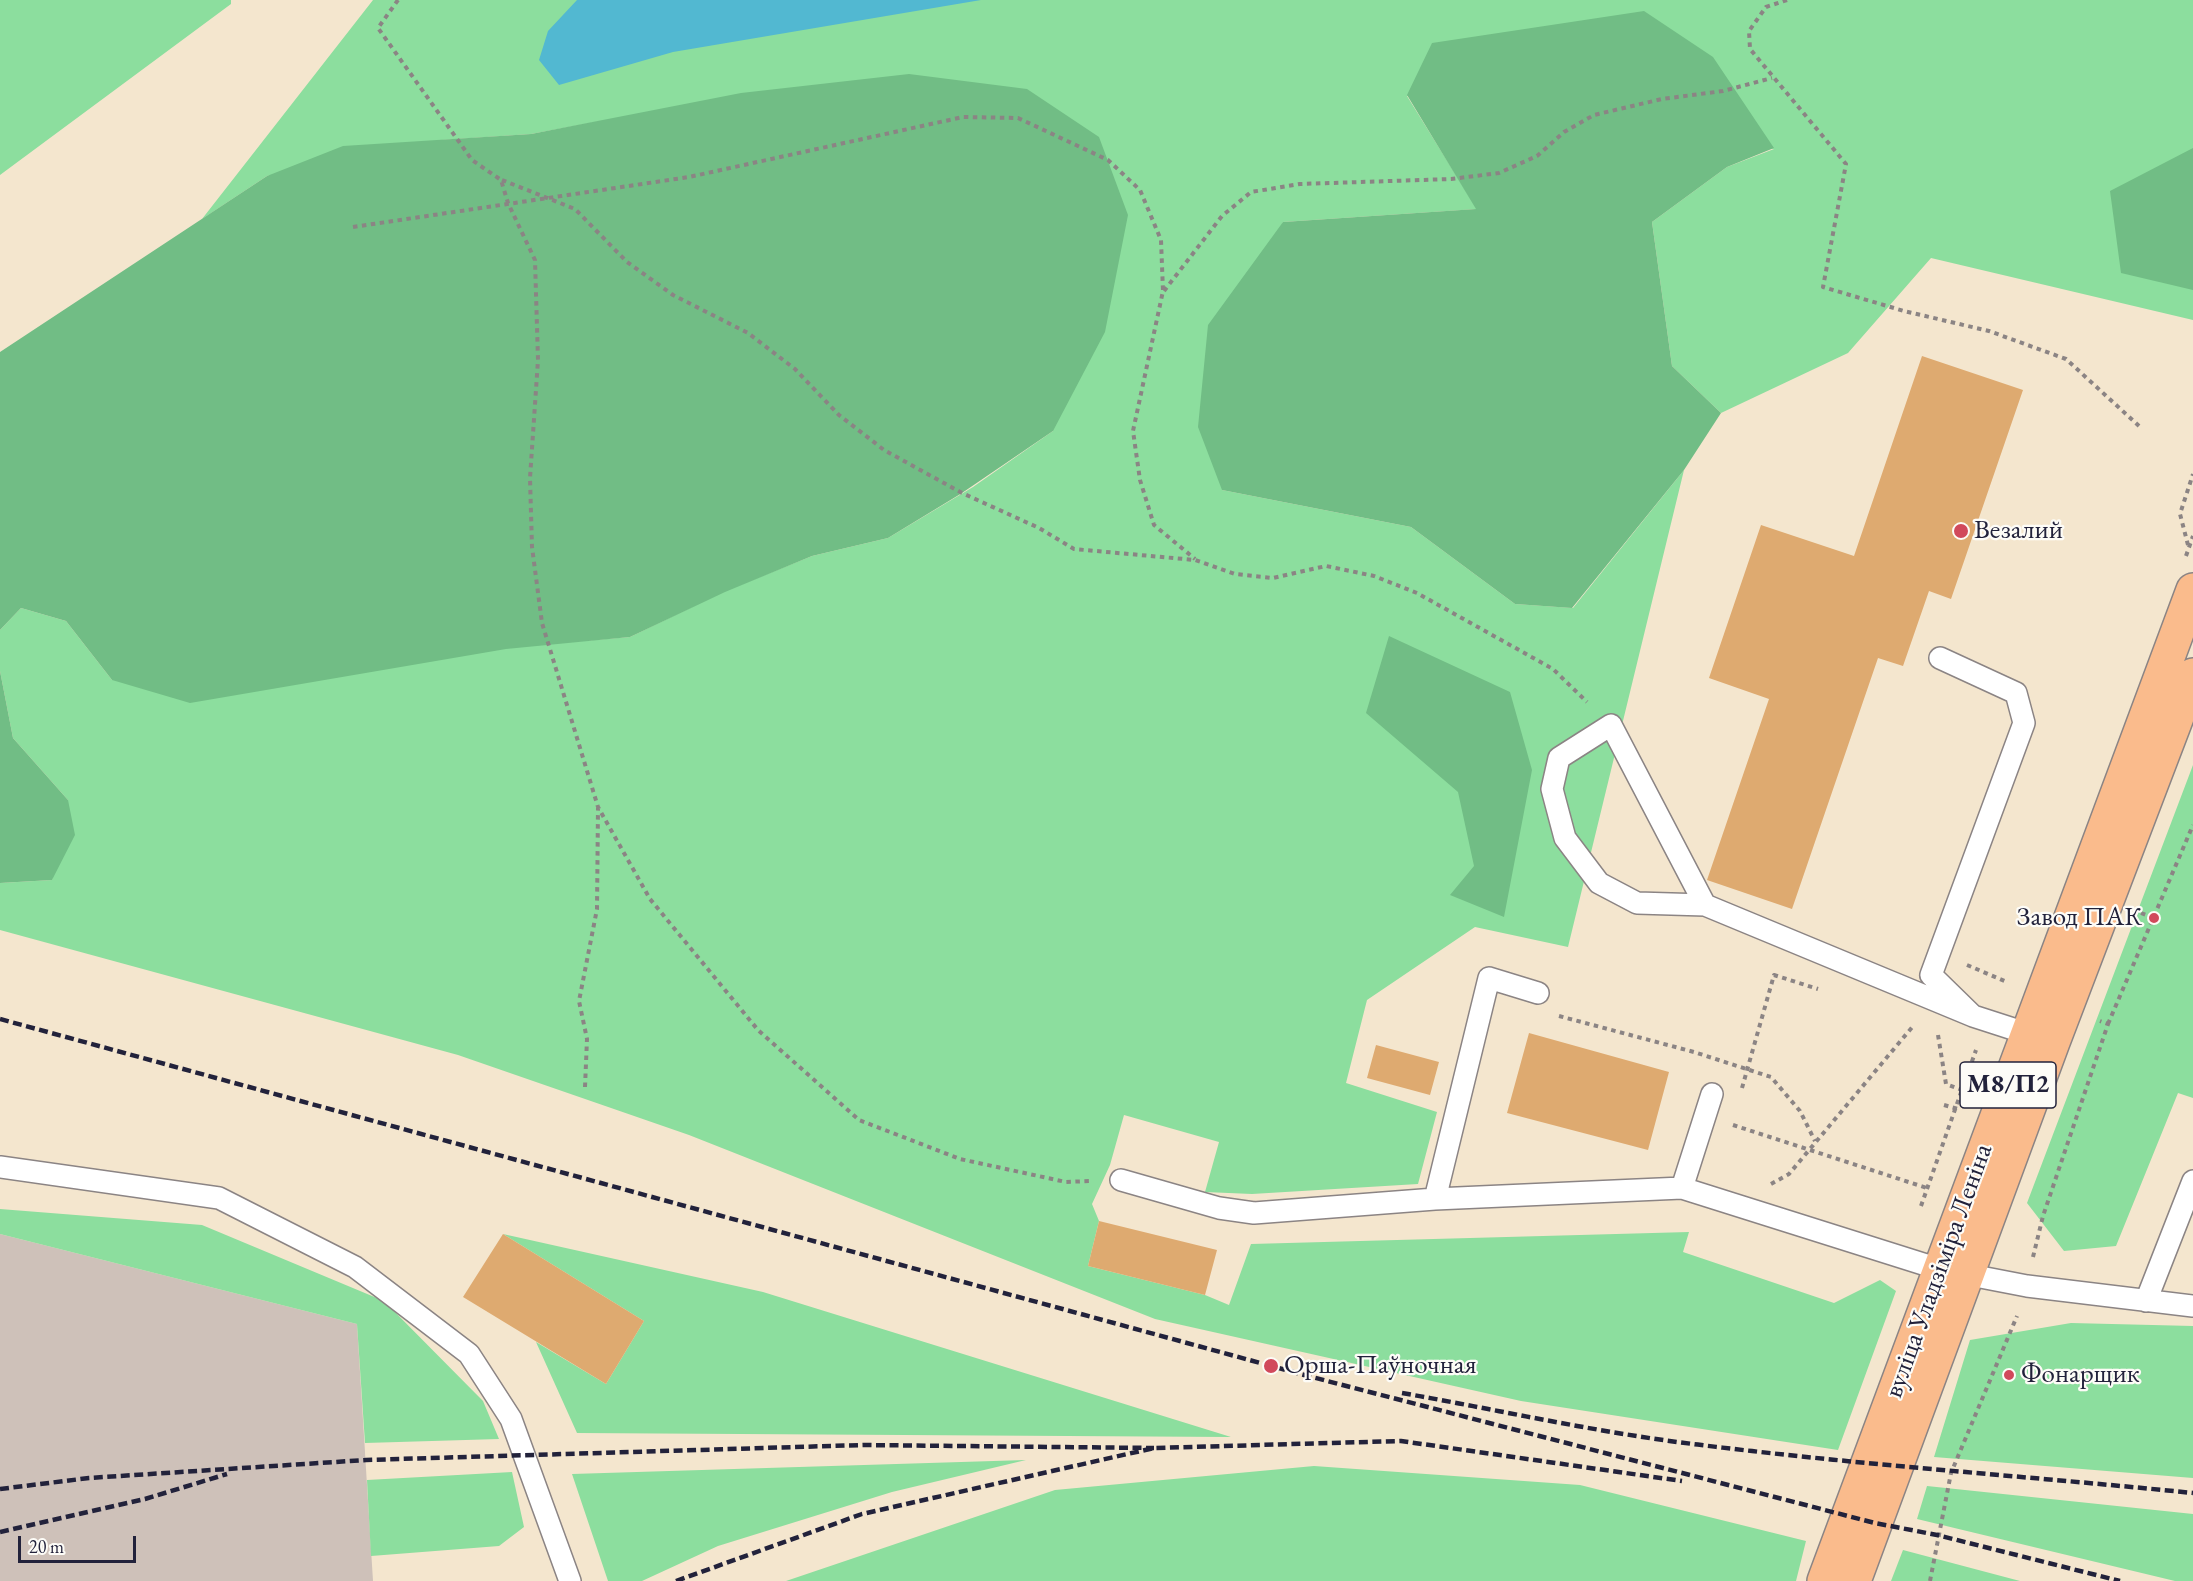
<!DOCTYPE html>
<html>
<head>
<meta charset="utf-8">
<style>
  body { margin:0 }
  #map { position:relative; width:2193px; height:1581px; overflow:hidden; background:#f4e6ce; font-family:"EB Garamond",serif }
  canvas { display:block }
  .scale { position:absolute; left:18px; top:1536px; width:118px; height:27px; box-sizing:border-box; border:3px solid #22223b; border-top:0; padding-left:8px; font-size:18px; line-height:21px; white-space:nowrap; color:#22223b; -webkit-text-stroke:4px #fdfcf7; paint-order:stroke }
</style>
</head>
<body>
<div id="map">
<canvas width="2193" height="1581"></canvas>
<div class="scale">20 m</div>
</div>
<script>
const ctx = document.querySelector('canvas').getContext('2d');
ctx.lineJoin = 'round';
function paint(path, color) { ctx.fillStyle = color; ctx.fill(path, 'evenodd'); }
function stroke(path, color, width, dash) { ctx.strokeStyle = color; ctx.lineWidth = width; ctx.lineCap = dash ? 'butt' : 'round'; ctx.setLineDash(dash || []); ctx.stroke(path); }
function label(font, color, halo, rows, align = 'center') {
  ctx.font = font + ' "EB Garamond",serif'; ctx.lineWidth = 4.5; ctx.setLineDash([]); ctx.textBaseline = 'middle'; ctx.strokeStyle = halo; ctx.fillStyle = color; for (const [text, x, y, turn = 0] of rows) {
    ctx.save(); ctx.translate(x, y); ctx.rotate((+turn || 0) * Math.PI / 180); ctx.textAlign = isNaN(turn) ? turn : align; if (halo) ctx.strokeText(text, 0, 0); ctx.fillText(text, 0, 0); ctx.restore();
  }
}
paint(new Path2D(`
  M0 1234 357 1324 373 1581H0Z`), '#cec1b9');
paint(new Path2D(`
  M0 0H231V4L0 175Z
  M373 0H2193V320L1931 258 1848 353 1721 413 1672 366 1652 222 1727 167 1774 149 1407 96 1477 209 1283 222 1222 490 1411 527 1515 604 1573 608 1684 470 1568 947 1475 927 1367 1000 1346 1083 1437 1112 1418 1184 1252 1194 1205 1192 1219 1142 1124 1115 1110 1165 1092 1204 1099 1221 1088 1266 1205 1295 1229 1305 1251 1244 1689 1232 1683 1252 1834 1303 1880 1280 1896 1291 1838 1450 1521 1401 1155 1319 689 1135 458 1055 0 930V883L52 880 68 800 13 738 0 671V630L21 608 66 621 112 680 630 637 725 591 812 556 888 538 973 487 1053 431 634 115 531 134 442 140 267 176 202 219Z
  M2193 765V1098L2178 1093 2116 1246 2064 1251 2027 1203Z
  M0 1209 202 1225 384 1301 483 1401 499 1439 365 1443 357 1324 0 1234Z
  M503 1234 763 1292 1231 1437 577 1433 536 1342 606 1384 644 1321Z
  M2071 1323 2193 1326V1478L1934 1457 1970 1340Z
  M1026 1460 892 1492 718 1546 642 1581H608L572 1474Z
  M1314 1466 1580 1485 1806 1541 1796 1581H786L1055 1490Z
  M512 1472 524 1527 499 1546 371 1556 367 1480Z
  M1927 1486 2193 1514V1581H2175L1917 1519Z
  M1903 1550 2020 1581H1891Z`), '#8cde9e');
paint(new Path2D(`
  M1644 11 1713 57 1774 148 1727 167 1652 222 1672 366 1721 413 1684 470 1572 608 1515 604 1411 527 1222 490 1198 427 1208 325 1283 222 1476 209 1407 95 1432 43Z
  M909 74 1027 89 1099 137 1128 215 1105 332 1053 431 962 493 888 538 812 556 725 592 630 637 506 649 190 703 112 680 66 621 21 608 0 630V352L267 176 343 146 531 134 741 93Z
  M2193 148V290L2121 273 2110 191Z
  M1389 636 1510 692 1532 770 1504 917 1450 895 1474 866 1458 792 1366 713Z
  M0 671 13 738 68 800 75 835 52 880 0 883Z`), '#71bd85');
paint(new Path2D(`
  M577 0H981L673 52 559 85 539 60 548 31Z`), '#52b8d1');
paint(new Path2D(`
  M1922 356 2023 390 1951 599 1929 591 1903 666 1878 658 1792 909 1707 880 1769 699 1709 678 1761 525 1854 556Z
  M1529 1033 1669 1072 1648 1150 1507 1113Z
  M1376 1045 1439 1062 1430 1095 1367 1078Z
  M1099 1221 1217 1250 1205 1295 1088 1266Z
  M503 1234 644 1321 606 1384 463 1297Z`), '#deaa70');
const service = new Path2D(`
  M1940 658 2016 693 2024 723 1931 975 1973 1016 2038 1037
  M1705 905 1637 903 1599 883 1565 838 1552 789 1559 758 1611 725 1705 905 1973 1016
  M0 1167 219 1198 355 1267 469 1354 511 1419 570 1581
  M1121 1180 1219 1208 1254 1213 1435 1199 1682 1188 1939 1269 2027 1286 2193 1306
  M1682 1188 1712 1094
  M1435 1199 1489 978 1538 993
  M2146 1301 2193 1181`);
const primary = new Path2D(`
  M1824 1581 2193 590
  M1854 1581 2053 1042 2193 675`);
stroke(service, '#8b8484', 24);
stroke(primary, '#8b8484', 36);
stroke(new Path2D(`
  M398 0 378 28 472 160 501 180 508 203 535 260 538 360 530 478 532 547 542 623 598 807 650 899 758 1030 859 1120 960 1159 1066 1182 1090 1181
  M1787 0 1766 7 1749 31 1750 49 1846 164 1823 287 1904 311 1989 331 2066 359 2139 426
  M502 180 575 209 627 262 673 295 748 333 795 369 839 415 884 450 962 493 1039 528 1074 549 1195 560 1235 574 1273 578 1326 566 1374 576 1417 593 1553 669 1587 702
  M353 227 689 177 963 117 1018 118 1108 160 1140 190 1161 240 1163 291 1133 431 1140 480 1154 525 1195 559
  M1164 291 1222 216 1251 192 1300 184 1451 179 1499 173 1537 156 1564 132 1594 115 1662 99 1723 91 1772 78
  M2188 545 2180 514 2193 474
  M2186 556 2193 536
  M2141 913 2154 918
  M1967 965 2007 982
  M1559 1016 1694 1052 1771 1077 1800 1111 1815 1141
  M2108 1024 2193 825
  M1938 1035 1946 1084 1962 1090
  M585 1087 587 1039 579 1001 597 909 598 808
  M1742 1088 1774 975 1818 989
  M1944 1105 1958 1109
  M1733 1125 1927 1188
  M1771 1184 1789 1174 1914 1025
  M1921 1206 1976 1050
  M2033 1257 2043 1216 2108 1024 2100 1021
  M1930 1581 1951 1473 2017 1316`), '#8b8484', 4, [4.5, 4.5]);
stroke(service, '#fff', 21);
stroke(primary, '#fabb8c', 33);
stroke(new Path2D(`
  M0 1019 1308 1376 1875 1523 1937 1535 2120 1581
  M1402 1393C1499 1410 1595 1432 1693 1444 1859 1465 2026 1476 2193 1493
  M0 1489 89 1478 366 1460 863 1445 1154 1448
  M0 1532 145 1499 227 1474
  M676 1581 862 1514 1154 1448 1401 1441 1682 1481`), '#22223b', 4.5, [9, 4.5]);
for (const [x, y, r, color] of [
  [1961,531,8,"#d1495b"],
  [2154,918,6,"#d1495b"],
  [1271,1366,8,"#d1495b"],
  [2009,1375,6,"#d1495b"]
]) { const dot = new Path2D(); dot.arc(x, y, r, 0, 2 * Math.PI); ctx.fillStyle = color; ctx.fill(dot); stroke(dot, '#fdfcf7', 2); }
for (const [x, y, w] of [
  [2008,1085,96]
]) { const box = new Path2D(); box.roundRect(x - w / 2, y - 23, w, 46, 4.5); ctx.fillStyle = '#fdfcf7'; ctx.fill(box); stroke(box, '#22223b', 1.5); }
label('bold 26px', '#22223b', null, [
  ["М8/П2",2008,1085]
]);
label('27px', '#22223b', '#fdfcf7', [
  ["Везалий",1974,531],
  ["Завод ПАК",2142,918,"right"],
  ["Орша-Паўночная",1284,1366],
  ["Фонарщик",2021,1375]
], 'left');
label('27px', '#22223b', '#fdfcf7', [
  ["вуліца Уладзіміра Леніна",1939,1271,-70]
]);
</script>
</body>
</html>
